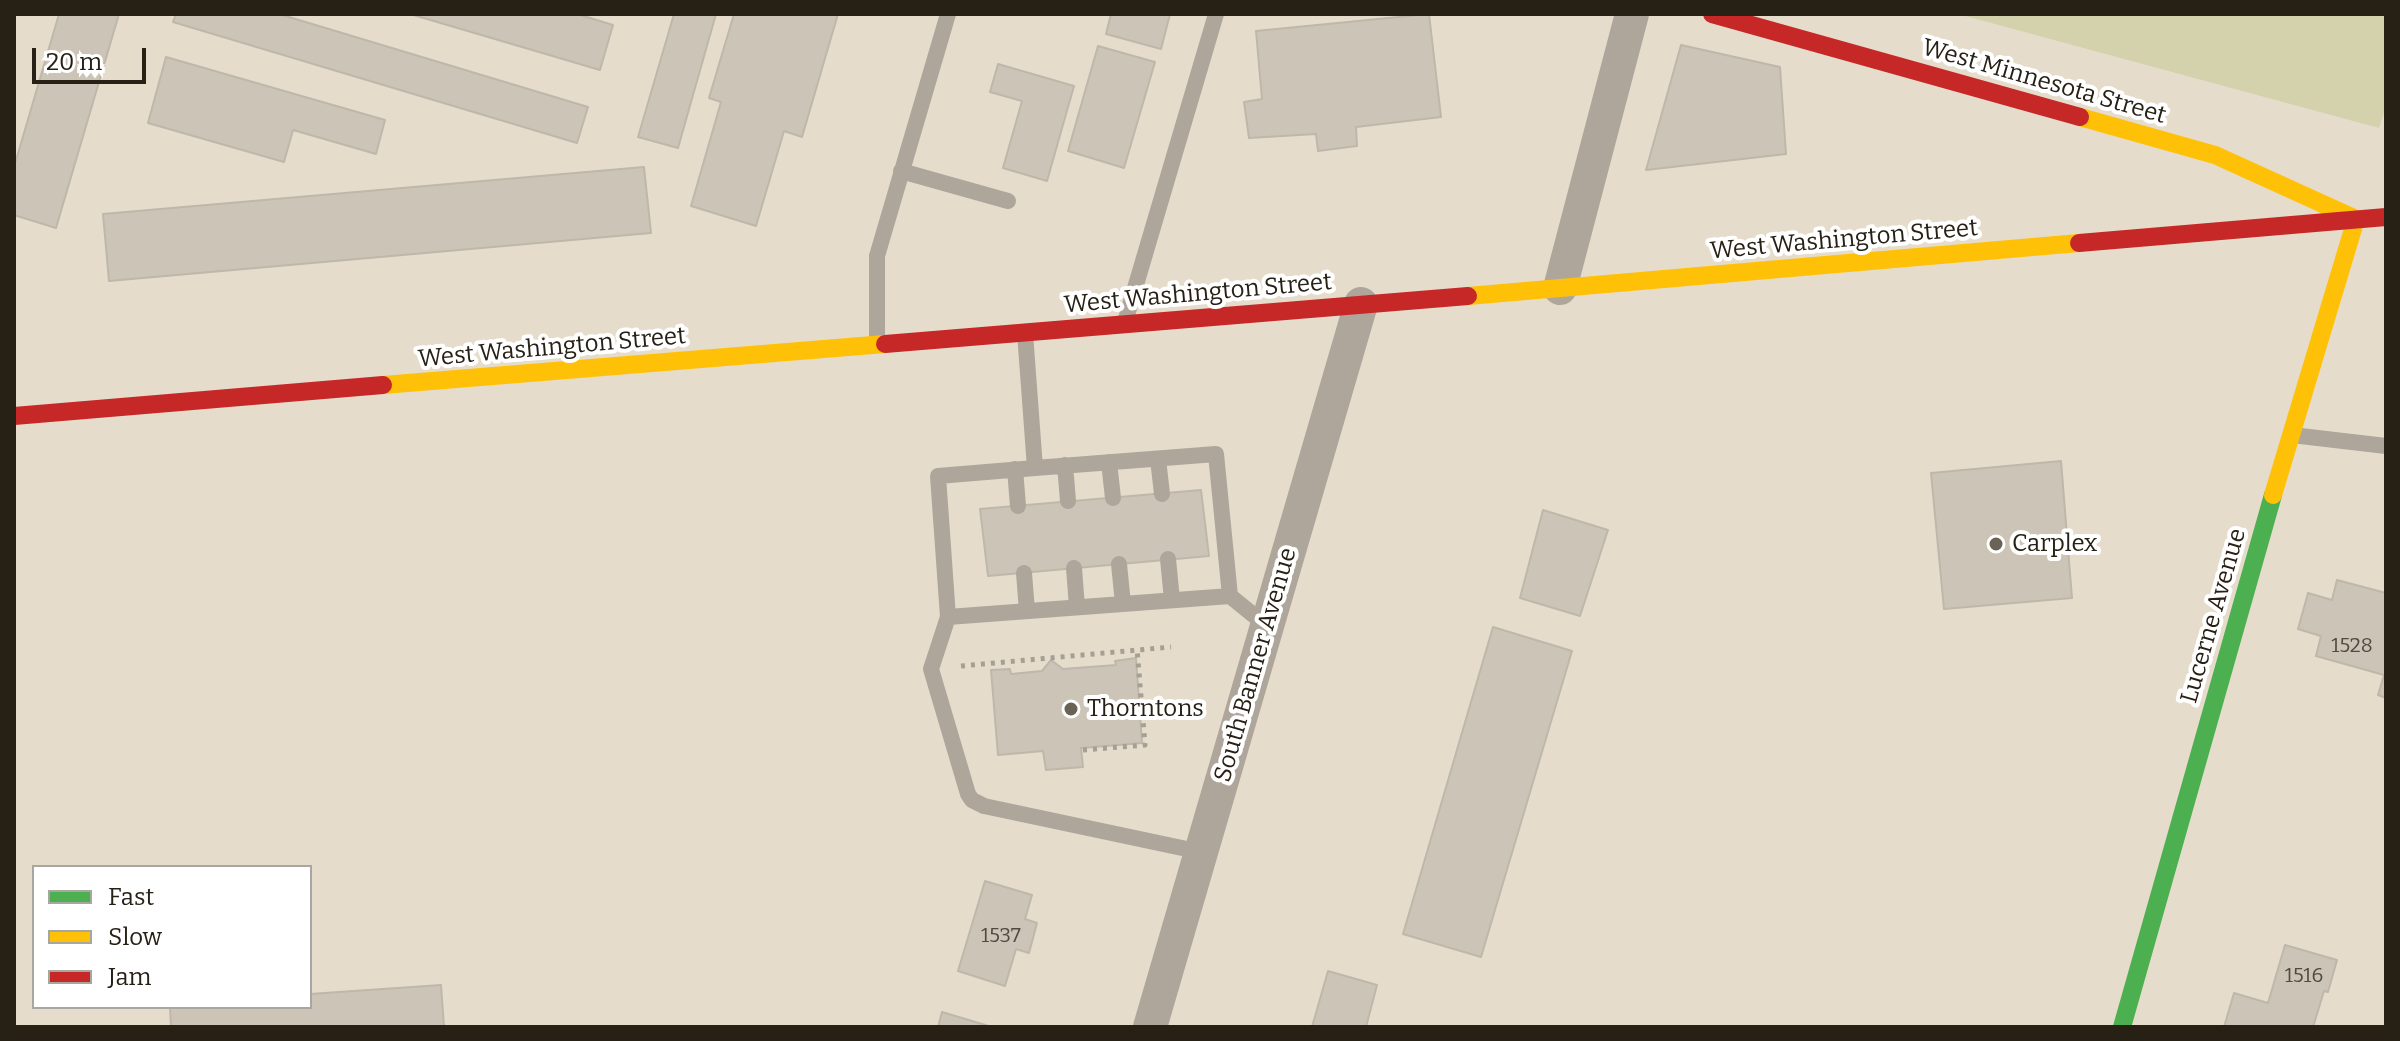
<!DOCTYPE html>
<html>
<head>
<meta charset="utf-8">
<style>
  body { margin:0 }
  #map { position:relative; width:2400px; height:1041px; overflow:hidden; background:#e6dccc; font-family:Bitter,serif }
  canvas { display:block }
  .frame { position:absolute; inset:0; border:16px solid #262015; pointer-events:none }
  .legend { position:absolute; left:32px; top:865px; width:280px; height:144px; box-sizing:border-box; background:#fff; border:2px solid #a8a6a1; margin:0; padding:10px 14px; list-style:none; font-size:24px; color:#262015 }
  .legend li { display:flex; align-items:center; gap:16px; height:40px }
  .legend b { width:40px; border:2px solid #a8a6a1 }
  .scale { position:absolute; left:32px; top:48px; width:114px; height:36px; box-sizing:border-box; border:4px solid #262015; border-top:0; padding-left:10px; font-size:24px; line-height:28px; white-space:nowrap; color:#262015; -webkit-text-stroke:6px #fff; paint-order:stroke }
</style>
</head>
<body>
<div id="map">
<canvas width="2400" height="1041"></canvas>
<div class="frame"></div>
<ul class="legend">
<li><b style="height:10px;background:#4caf50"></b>Fast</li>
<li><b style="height:10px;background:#ffc107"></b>Slow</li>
<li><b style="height:10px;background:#c62828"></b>Jam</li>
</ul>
<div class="scale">20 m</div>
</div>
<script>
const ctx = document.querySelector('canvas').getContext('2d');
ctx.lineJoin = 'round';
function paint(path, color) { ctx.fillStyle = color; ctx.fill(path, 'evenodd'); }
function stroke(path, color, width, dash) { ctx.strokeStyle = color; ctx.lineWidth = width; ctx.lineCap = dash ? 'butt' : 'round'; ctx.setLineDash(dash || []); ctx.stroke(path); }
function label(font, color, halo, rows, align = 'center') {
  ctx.font = font + ' Bitter,serif'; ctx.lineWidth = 8; ctx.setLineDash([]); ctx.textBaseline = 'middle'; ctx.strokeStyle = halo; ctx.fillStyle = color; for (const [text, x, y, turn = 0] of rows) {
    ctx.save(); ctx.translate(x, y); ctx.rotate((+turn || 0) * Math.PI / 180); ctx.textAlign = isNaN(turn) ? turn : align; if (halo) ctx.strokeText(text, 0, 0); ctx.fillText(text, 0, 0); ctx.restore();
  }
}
paint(new Path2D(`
  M1958 14H2386V106L2379 128Z`), '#d3d2ac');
const building = new Path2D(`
  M59 14H119L56 228 14 215V167Z
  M176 14H279L588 107 577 143 173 22Z
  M410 14H577L613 25 600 70Z
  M674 14H716L678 148 638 137Z
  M734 14H838L802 137 784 131 756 226 691 206 721 102 709 98Z
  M1111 14H1170L1161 49 1106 34Z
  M1429 14 1441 117 1356 127 1357 146 1318 151 1316 134 1249 138 1244 102 1262 99 1256 31Z
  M1681 45 1780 67 1786 154 1646 170Z
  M1098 46 1155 62 1124 168 1068 151Z
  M166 57 385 120 376 154 293 130 284 162 148 123Z
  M998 64 1074 86 1047 181 1003 168 1022 101 990 92Z
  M644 167 651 233 109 281 103 214Z
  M2061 461 2072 598 1944 609 1931 473Z
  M1201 490 1209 556 988 576 980 509Z
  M1543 510 1608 530 1580 616 1520 598Z
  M2337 580 2386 593V698L2378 695 2384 675 2316 656 2321 636 2298 629 2308 593 2332 600Z
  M1493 627 1572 651 1481 957 1403 934Z
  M1136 658 1142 743 1081 748 1083 767 1046 770 1043 751 998 755 991 670 1010 669 1011 674 1042 671 1051 660 1063 669 1116 665 1115 661Z
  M985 881 1032 895 1025 919 1037 923 1029 953 1016 949 1005 986 958 971Z
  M2285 945 2337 960 2328 992 2324 991 2313 1027H2224L2234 993 2268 1003Z
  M1328 971 1377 985 1366 1027H1312Z
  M441 985 444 1027H171L170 1007H310V994Z
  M942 1012 992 1027H938Z`);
paint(building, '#ccc5b7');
stroke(building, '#beb7aa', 2);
stroke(new Path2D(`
  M961 666 1171 647
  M1083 750 1145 745 1137 649`), '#a69f94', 5, [4, 6]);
stroke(new Path2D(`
  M901 171 1008 201
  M1125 322 1216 14
  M1025 333 1035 468 938 476 948 617 931 669 968 794 972 800 984 806 1201 852
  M877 343V256L948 14
  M2292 435 2386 446
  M1158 459 1162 494
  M1109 462 1113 498
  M1065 465 1068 501
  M1035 468 1216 454 1230 596
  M1015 469 1018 506
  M1168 559 1172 600
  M1119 564 1123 604
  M1074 568 1077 607
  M1024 573 1027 611
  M948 617 1230 596 1267 626`), '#aea69b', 16);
stroke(new Path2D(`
  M1560 288 1632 14
  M1150 1027 1361 304`), '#aea69b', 34);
stroke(new Path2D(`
  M2122 1027 2273 495`), '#4caf50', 18);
stroke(new Path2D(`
  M2080 117 2215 155 2356 219 2273 495
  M1468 296 2079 243
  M383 385 885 344`), '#ffc107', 18);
stroke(new Path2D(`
  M1712 14 2080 117
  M2079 243 2386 217
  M885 344 1468 296
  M14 416 383 385`), '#c62828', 18);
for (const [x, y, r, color] of [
  [1996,544,8,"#696255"],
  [1071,709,8,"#696255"]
]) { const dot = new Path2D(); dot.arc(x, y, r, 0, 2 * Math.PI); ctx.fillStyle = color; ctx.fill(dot); stroke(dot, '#fff', 3); }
label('20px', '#514b3f', null, [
  ["1528",2352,646],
  ["1537",1001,936],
  ["1516",2304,976]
]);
label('24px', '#262015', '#fff', [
  ["West Minnesota Street",2044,82,16],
  ["West Washington Street",1844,240,-5],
  ["West Washington Street",1198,294,-5],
  ["West Washington Street",552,348,-5],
  ["Lucerne Avenue",2214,616,-74],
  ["South Banner Avenue",1256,665,-74]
]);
label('24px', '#262015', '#fff', [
  ["Carplex",2012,544],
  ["Thorntons",1087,709]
], 'left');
</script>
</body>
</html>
